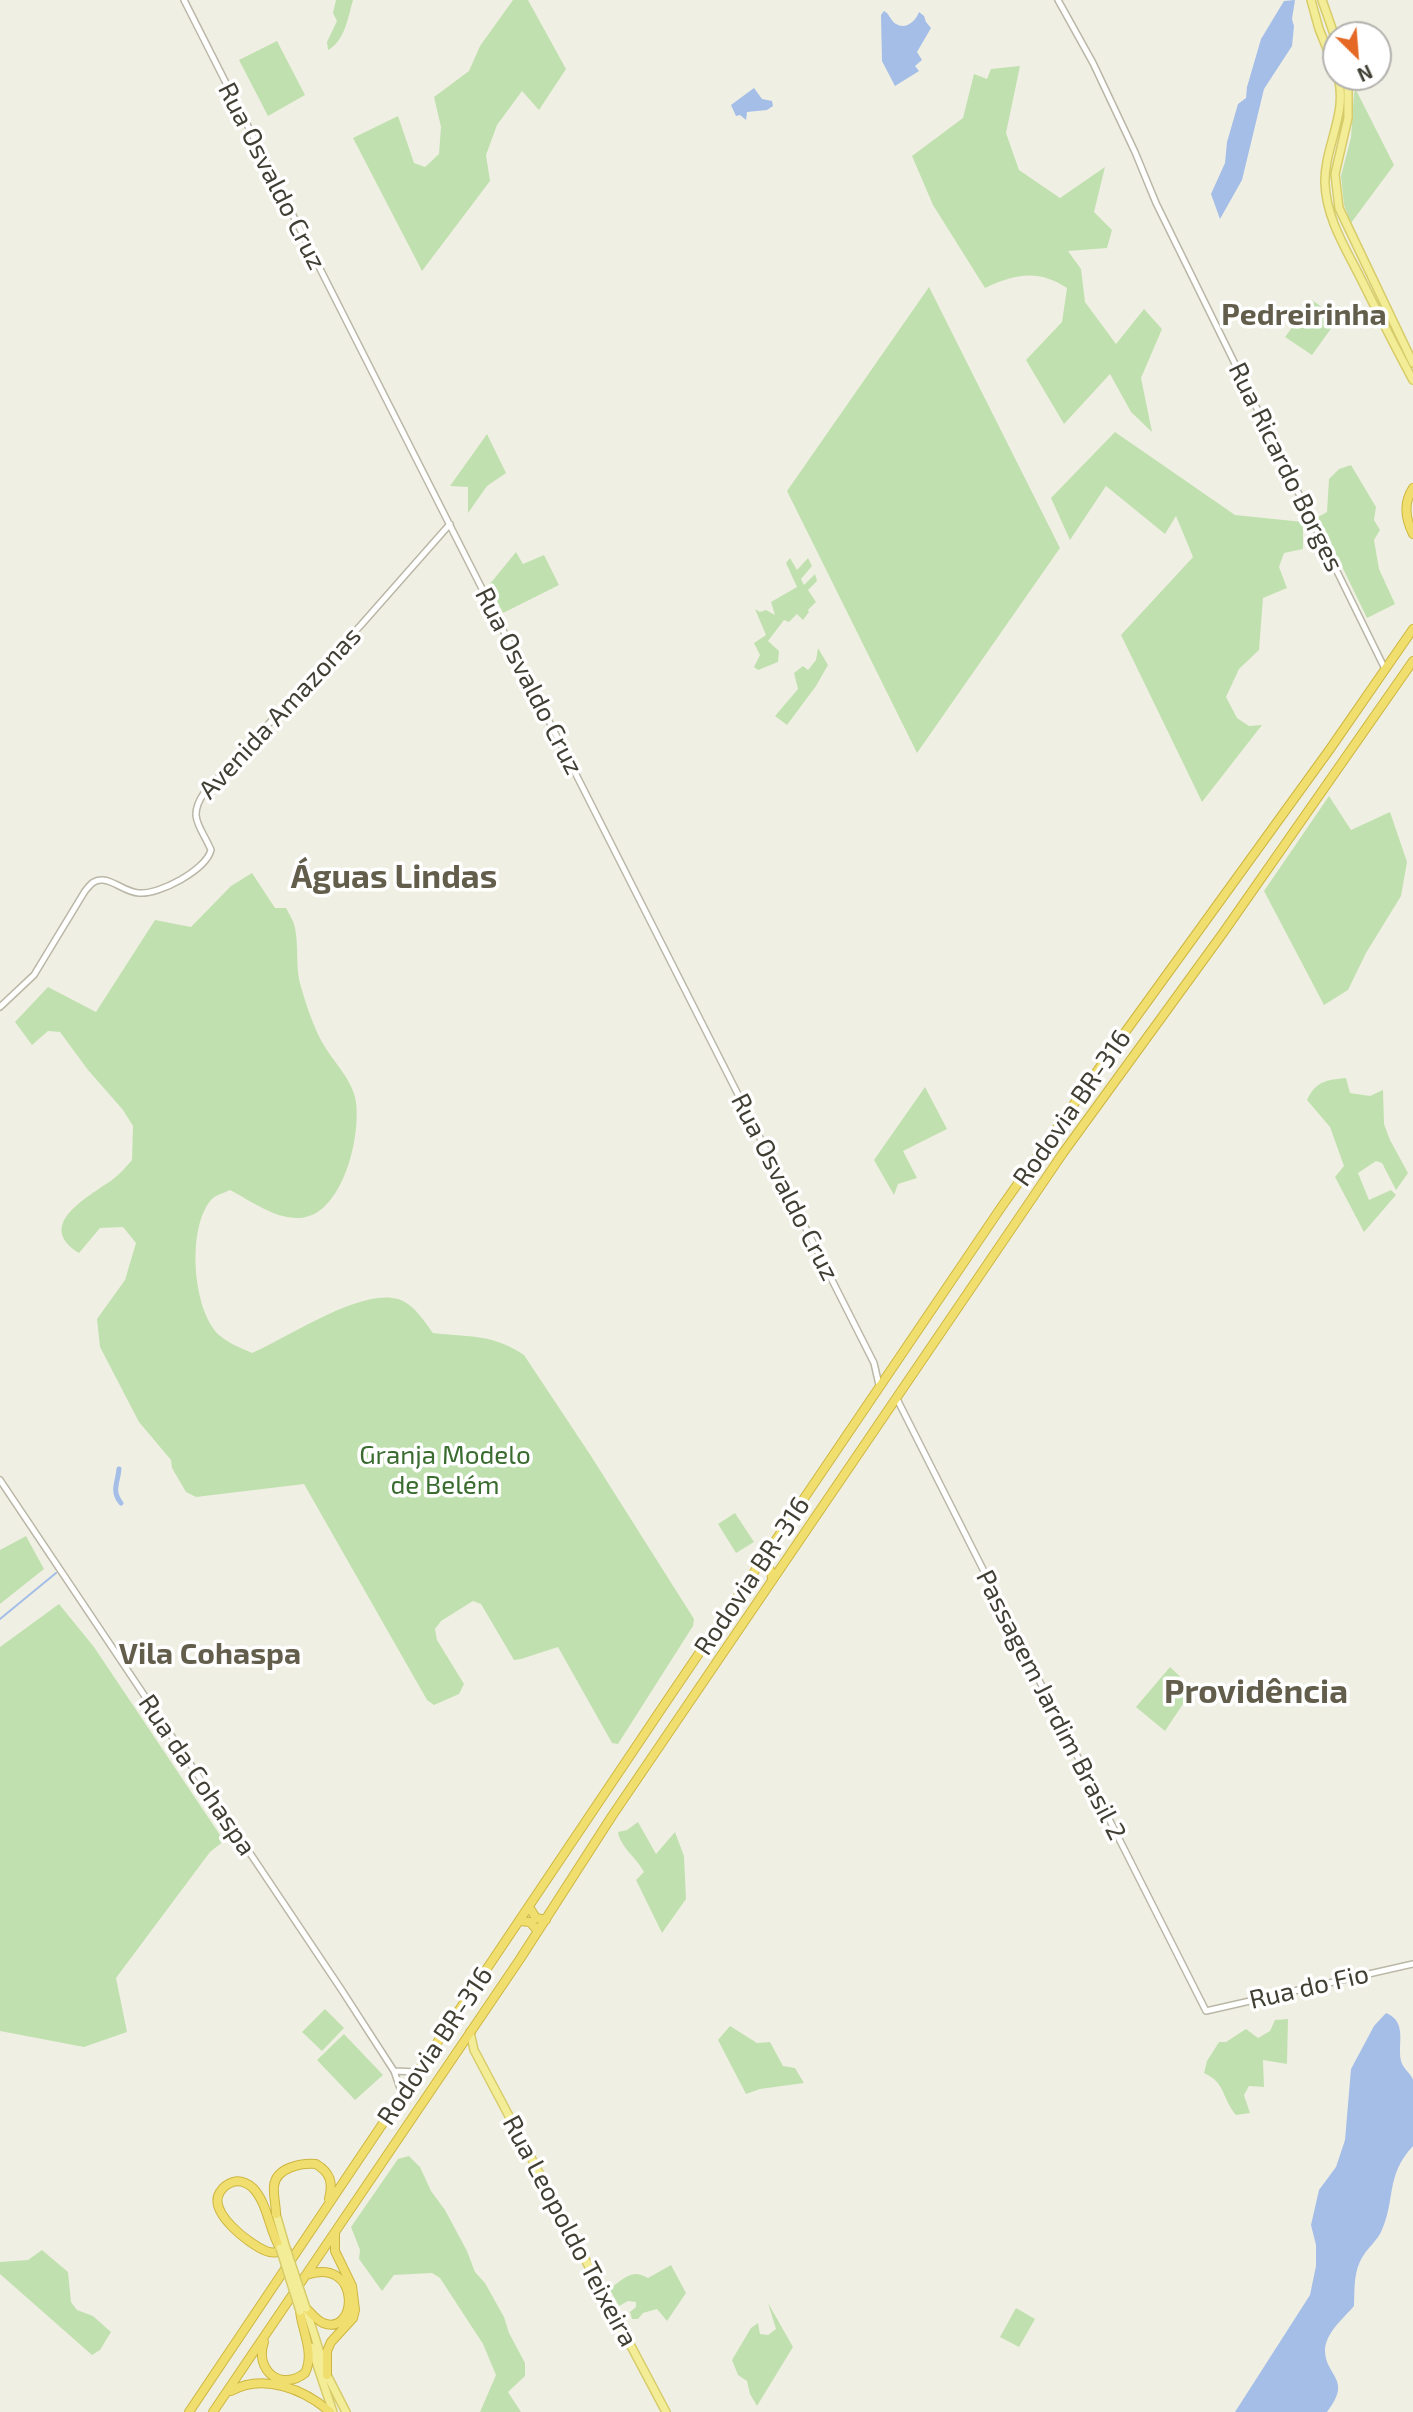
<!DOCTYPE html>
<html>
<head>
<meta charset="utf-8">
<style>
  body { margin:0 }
  #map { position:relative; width:1413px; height:2412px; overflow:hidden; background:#f0efe3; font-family:"Exo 2",sans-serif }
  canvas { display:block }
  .north { position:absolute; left:1322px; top:21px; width:70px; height:70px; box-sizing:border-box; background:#fff; border:2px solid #b3b2ae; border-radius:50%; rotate:155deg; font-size:19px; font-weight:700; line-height:28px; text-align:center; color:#413f34 }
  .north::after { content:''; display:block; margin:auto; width:24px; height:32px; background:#e56925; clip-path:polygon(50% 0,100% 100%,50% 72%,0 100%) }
</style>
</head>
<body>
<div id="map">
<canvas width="1413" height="2412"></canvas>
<div class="north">N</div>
</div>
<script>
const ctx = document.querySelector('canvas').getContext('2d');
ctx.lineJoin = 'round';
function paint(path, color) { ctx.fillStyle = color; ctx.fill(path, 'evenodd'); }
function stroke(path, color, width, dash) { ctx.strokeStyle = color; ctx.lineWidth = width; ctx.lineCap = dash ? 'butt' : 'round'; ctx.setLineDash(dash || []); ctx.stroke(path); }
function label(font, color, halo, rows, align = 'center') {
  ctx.font = font + ' "Exo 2",sans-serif'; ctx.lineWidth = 7; ctx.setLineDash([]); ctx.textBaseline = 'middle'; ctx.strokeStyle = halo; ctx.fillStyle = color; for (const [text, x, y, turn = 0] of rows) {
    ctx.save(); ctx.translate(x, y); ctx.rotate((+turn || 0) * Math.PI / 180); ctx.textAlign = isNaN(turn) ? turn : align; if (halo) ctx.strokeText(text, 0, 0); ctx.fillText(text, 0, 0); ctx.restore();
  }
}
paint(new Path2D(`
  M336 0H353C348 17 345 41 328 50L327 42 337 21 333 13Z
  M513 0H528L566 69 539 110 522 91 497 125 486 155 490 181 422 271 353 138 398 116 414 163 425 167 439 154 441 127 434 97 469 71 480 46Z
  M277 41 305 95 268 116 239 60Z
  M1020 66 1006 133 1019 170 1060 198 1105 167 1094 212 1112 230 1107 248 1068 251 1081 269 1085 302 1116 344 1144 309 1162 329 1141 378 1152 432 1131 412 1110 374 1064 424 1026 360 1062 322 1067 288C1038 269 1015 274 985 288L933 205 912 156 963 118 974 74 987 79 991 69Z
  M1356 90 1394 165 1351 223 1344 205 1341 176 1351 137 1354 93Z
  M929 287 1060 548 917 753 787 491Z
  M1312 300 1338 319 1312 355 1285 337Z
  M1115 432 1235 515 1303 522V549L1284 553 1279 567 1287 588 1263 598 1259 650 1239 669 1226 697 1237 718 1249 726 1262 725 1202 802 1121 635 1193 557 1176 516 1165 534 1106 486 1070 540 1051 498Z
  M487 434 506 473 487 486 468 513V487L450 486Z
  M1351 465 1376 507 1374 520 1380 530 1374 540 1379 569 1395 604 1367 618 1318 517 1327 512 1329 479 1339 469Z
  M516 552 523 564 544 555 559 585 503 613 489 585Z
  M790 558 797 570 808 558 812 566 801 579 804 585 815 574 817 581 808 590 816 602 808 610 809 612 803 620 797 614 789 622 784 620 768 641 779 651 778 662 758 670 754 667 760 655 754 643 766 635 755 609 760 612 766 610 775 615 771 602 797 587 786 563Z
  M818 648 828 665 816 686 787 725 775 716 798 689 794 673 803 666 808 670 816 660Z
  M1329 796 1351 830 1390 812 1407 862 1401 896 1366 953 1348 990 1324 1005 1264 891Z
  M252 873 275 908H286C289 914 294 921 295 928 299 947 295 968 301 987 306 1004 313 1026 322 1042 332 1060 350 1077 355 1097 363 1132 343 1217 299 1218 275 1219 251 1201 230 1190 224 1193 215 1195 211 1200 187 1228 192 1309 219 1335 228 1343 241 1348 252 1353 289 1337 360 1288 398 1299 414 1304 424 1321 433 1333 469 1337 493 1334 524 1355L591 1456 694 1619 693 1626 618 1744 612 1743 558 1647 521 1659 514 1660 481 1604 473 1601 441 1621 435 1629 437 1640 464 1684 459 1694 434 1705 427 1700 304 1484 196 1497 186 1492 172 1468 171 1460 139 1422 100 1347 97 1319 125 1280 136 1243 123 1227 100 1228 79 1253C34 1225 88 1197 112 1180 120 1174 126 1167 132 1160L133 1126 123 1110 88 1070 60 1032 48 1031 32 1045 15 1022 48 987 96 1012 155 920 191 927 231 886Z
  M1346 1078 1350 1093 1370 1096 1383 1090 1384 1124 1390 1140 1408 1173 1396 1190 1382 1163 1376 1161 1358 1173 1369 1200 1391 1190 1396 1195 1364 1232 1335 1177 1344 1166 1330 1127 1307 1100C1316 1081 1326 1080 1346 1078Z
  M925 1087 947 1129 903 1151 917 1178 898 1184 894 1195 874 1160Z
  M735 1513 754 1542 736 1553 718 1524Z
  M26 1536 44 1569 0 1604V1550Z
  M59 1604 94 1647 224 1841 210 1852 116 1978 127 2032 84 2047 0 2031V1647Z
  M1170 1667 1193 1689 1165 1731 1136 1707Z
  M638 1822 656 1854 675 1832 684 1856 686 1899 662 1933 636 1880 644 1872C637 1858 620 1847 618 1832L627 1830Z
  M325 2009 344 2028 322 2051 302 2032Z
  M1288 2019 1287 2064 1263 2060 1264 2087 1249 2086 1244 2095 1250 2113 1236 2115C1221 2097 1226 2083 1204 2073L1207 2061 1219 2042H1226L1246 2029 1258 2038 1270 2031 1275 2020Z
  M730 2026 757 2043 770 2042 783 2066 795 2068 804 2083 760 2089 746 2094 718 2040Z
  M344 2034 383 2075 355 2100 317 2060Z
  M409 2156 420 2167 431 2191 445 2210 467 2251 475 2272 485 2283 504 2317 509 2333 525 2363V2376L508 2392 521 2412H480L496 2375 483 2344 440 2278 432 2273 394 2275 382 2291 359 2259 360 2250 351 2227 398 2159Z
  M42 2250 68 2272 71 2302 77 2310 93 2316 111 2332 100 2350 92 2355 0 2274V2262L28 2260Z
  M671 2265 686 2293 667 2321 657 2309 643 2313 638 2319H632L630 2312 636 2307V2302L628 2301 619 2306 609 2288C624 2281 630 2267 648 2278Z
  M768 2303 793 2347 757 2406 750 2394 747 2381 738 2375 732 2360 751 2328 758 2323 760 2334 768 2335 776 2329Z
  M1016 2308 1035 2319 1019 2347 1000 2337Z`), '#c0e1af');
paint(new Path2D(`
  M1295 0 1292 19 1294 26 1292 46 1264 89 1242 180 1220 219 1211 194 1225 163 1227 142 1238 104 1246 98 1247 87 1261 39 1284 1Z
  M884 11C890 14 890 20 896 24 906 30 916 21 919 12L924 16 926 22 931 28 917 52 922 60 915 66 919 71 895 86 882 61 881 15Z
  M754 88 762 99 772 101 773 106 767 110 747 112 746 120 740 115 736 116 731 105Z
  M1386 2013C1408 2022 1397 2044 1401 2061 1403 2069 1411 2073 1413 2080 1413 2091 1413 2132 1413 2146 1385 2176 1396 2200 1381 2232 1377 2240 1370 2246 1365 2253 1353 2270 1355 2286 1354 2306 1344 2318 1325 2333 1325 2351 1326 2377 1353 2379 1327 2412H1235L1310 2295 1316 2266V2245L1311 2225 1319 2190 1336 2167 1345 2140 1351 2069 1374 2026Z`), '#a4bee8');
stroke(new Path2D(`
  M0 1619 56 1573`), '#a4bee8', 2);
stroke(new Path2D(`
  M119 1469C118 1482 111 1491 121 1503`), '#a4bee8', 5);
const minor = new Path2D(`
  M184 0 874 1363 879 1385
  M1058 0 1093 63 1135 152 1156 203 1385 669
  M0 1007 34 975 85 891C90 885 94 879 103 880 115 881 125 892 139 893 159 895 206 870 211 850 201 826 187 818 204 793L361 625 450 524
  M897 1399 1206 2011 1413 1964
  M0 1480 341 1989 394 2071 402 2094
  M394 2071 418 2072`);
const major = new Path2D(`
  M1311 0 1319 29 1336 71
  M1322 0 1336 40
  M1338 77C1348 114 1324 147 1325 183 1326 218 1346 249 1361 279 1378 313 1395 347 1413 380
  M1348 77V118L1335 174 1339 208 1413 363
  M470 2032 474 2050 666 2412
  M276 2214 285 2245
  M306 2309 327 2375 346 2412
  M311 2347 333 2412`);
const highway = new Path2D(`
  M1413 488C1403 503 1405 518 1413 534
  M760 1564C770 1566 772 1571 772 1581
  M529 1907 536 1918 546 1920
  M520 1921 530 1922 538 1931
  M276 2214C276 2205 273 2195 274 2186 276 2167 302 2163 316 2164 331 2173 333 2183 329 2199
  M280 2248C269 2230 268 2204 253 2188 247 2183 240 2180 233 2182 227 2184 223 2187 220 2192 207 2212 249 2244 266 2251 273 2254 280 2252 287 2250
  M306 2308C311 2313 316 2320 323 2323 358 2337 362 2256 306 2275
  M264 2342C254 2370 281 2392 305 2373 315 2353 302 2331 300 2311
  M327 2375V2351L331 2342 353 2318 355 2310 352 2286 335 2251V2233
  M231 2391C263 2373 304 2389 330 2412
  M189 2412 662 1708 1000 1209 1105 1060 1330 749 1413 629
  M213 2412 520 1959 612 1816 1063 1153 1223 933 1413 661`);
stroke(minor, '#bab7a7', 8);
stroke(major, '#d7cc6a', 10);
stroke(highway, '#cdb640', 10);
stroke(minor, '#fff', 5);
stroke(major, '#f4ed98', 7);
stroke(highway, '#f0df6f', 8);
const majorBridge = new Path2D(`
  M285 2245 306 2308
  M280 2248 300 2311`);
stroke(majorBridge, '#d7cc6a', 10, []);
stroke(majorBridge, '#f4ed98', 7);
label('26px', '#413f34', '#fff', [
  ["Rua Osvaldo Cruz",272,176,63],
  ["Rua Ricardo Borges",1286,467,64],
  ["Rua Osvaldo Cruz",529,681,63],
  ["Avenida Amazonas",280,713,-47],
  ["Rodovia BR-316",1072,1108,-55],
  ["Rua Osvaldo Cruz",785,1187,63],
  ["Rodovia BR-316",752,1576,-56],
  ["Passagem Jardim Brasil 2",1051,1705,63],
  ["Rua da Cohaspa",197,1775,56],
  ["Rua do Fio",1309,1987,-13],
  ["Rodovia BR-316",435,2046,-56],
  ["Rua Leopoldo Teixeira",570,2231,62]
]);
label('26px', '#396c2e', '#fff', [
  ["Granja Modelo",445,1455],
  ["de Belém",445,1485]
]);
label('bold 30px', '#635e4c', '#fff', [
  ["Pedreirinha",1304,315],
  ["Vila Cohaspa",210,1654]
]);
label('bold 33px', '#635e4c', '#fff', [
  ["Águas Lindas",394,877],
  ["Providência",1256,1692]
]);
</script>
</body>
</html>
